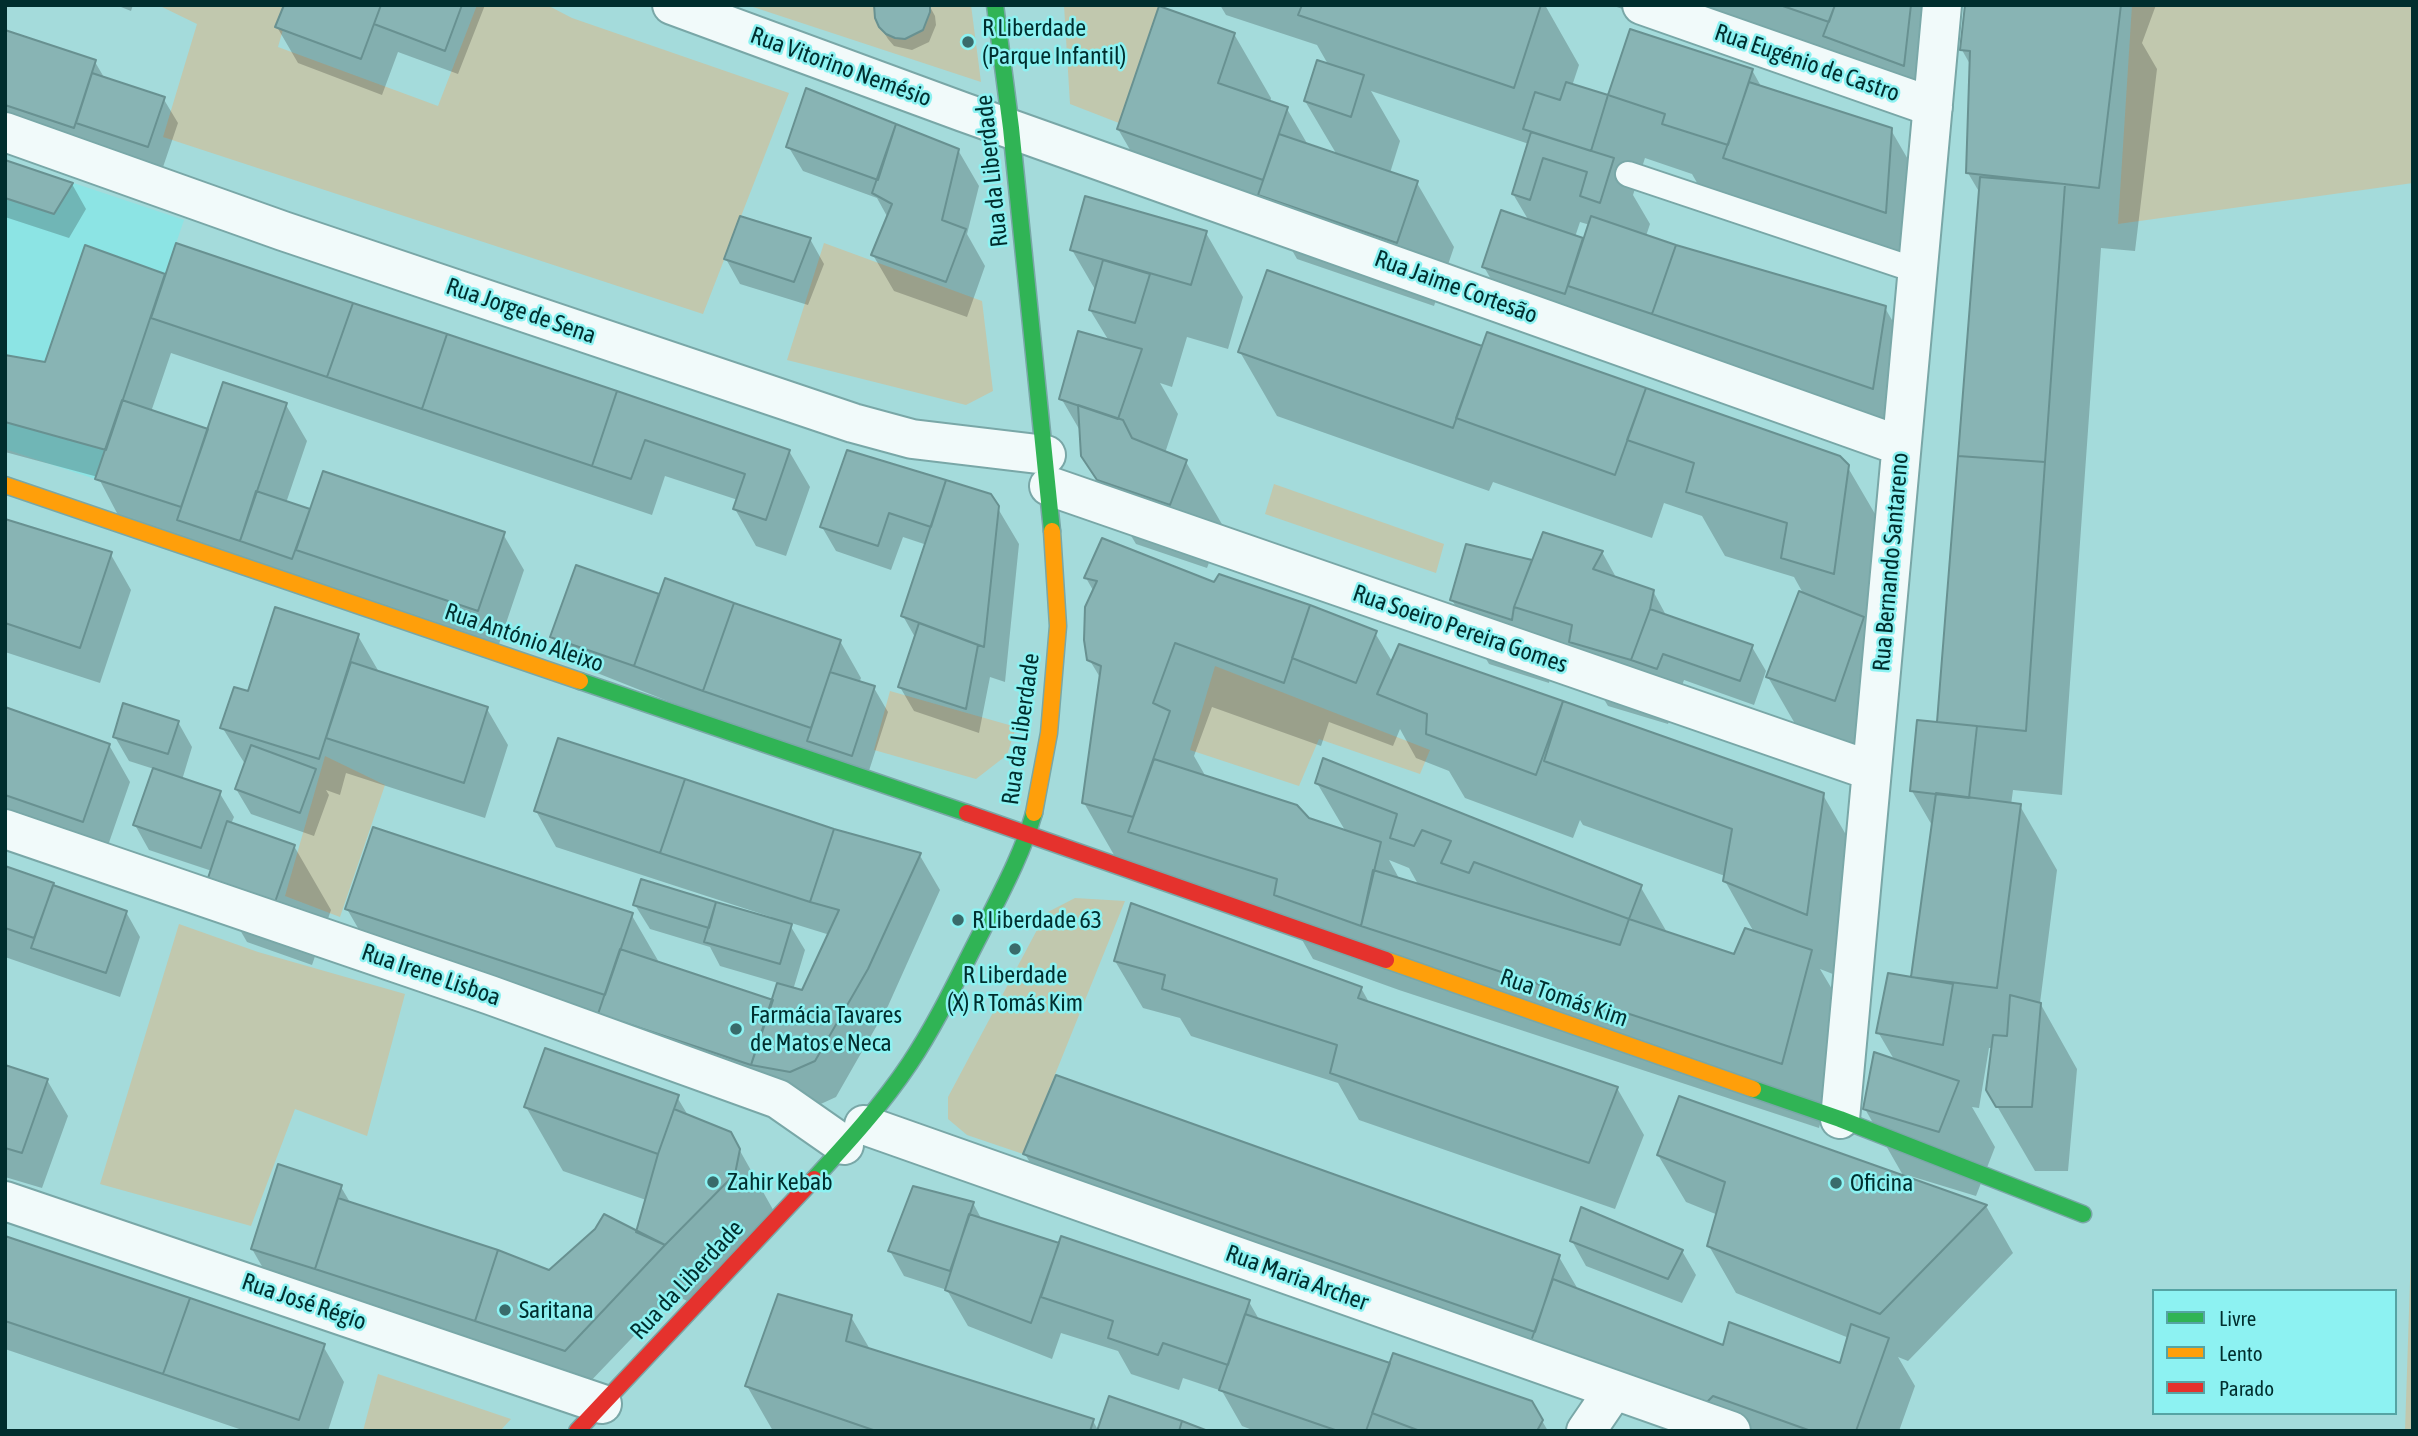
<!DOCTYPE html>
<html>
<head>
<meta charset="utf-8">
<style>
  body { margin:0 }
  #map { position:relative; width:2418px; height:1436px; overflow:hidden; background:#a4dbdb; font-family:"Asap Condensed",sans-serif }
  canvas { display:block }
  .frame { position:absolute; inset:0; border:7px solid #002e2e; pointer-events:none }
  .legend { position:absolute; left:2152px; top:1289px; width:245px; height:126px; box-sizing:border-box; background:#8df2f2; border:2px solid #55a4a4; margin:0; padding:9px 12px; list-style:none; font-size:21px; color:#002e2e }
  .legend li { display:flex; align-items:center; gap:14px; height:35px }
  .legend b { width:35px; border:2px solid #55a4a4 }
</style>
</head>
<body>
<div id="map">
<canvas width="2418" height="1436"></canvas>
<div class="frame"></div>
<ul class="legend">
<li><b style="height:9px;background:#30b455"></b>Livre</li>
<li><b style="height:9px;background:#ff9f0a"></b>Lento</li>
<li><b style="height:9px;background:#e5322d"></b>Parado</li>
</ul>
</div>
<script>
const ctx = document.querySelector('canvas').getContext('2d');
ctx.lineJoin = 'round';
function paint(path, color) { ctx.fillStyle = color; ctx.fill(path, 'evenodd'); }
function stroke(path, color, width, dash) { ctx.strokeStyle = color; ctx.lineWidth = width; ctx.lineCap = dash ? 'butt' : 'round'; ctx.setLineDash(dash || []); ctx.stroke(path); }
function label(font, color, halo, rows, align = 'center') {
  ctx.font = font + ' "Asap Condensed",sans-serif'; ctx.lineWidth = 5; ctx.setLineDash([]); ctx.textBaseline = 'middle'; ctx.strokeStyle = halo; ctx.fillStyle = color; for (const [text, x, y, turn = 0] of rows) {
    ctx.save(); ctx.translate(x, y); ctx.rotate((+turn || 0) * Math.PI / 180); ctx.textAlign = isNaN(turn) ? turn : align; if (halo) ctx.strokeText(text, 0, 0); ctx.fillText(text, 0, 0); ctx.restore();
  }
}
paint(new Path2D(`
  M5 160 184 220 95 479 5 449Z`), '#8ce4e4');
paint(new Path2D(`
  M158 5H290L278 47 438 106 477 5H547L572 18 789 93 703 314 163 137 197 24Z
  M747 5H971L981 82Z
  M1064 5 1159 6 1119 123 1070 104Z
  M2132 5H2413V183L2118 224Z
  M824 243 982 301 993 391 966 405 787 360Z
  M1274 484 1444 544 1436 573 1265 514Z
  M1215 666 1430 750 1420 774 1319 739 1299 786 1190 750Z
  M890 691 1016 727 1007 755 976 779 874 750Z
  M325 756 385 785 340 917 285 896Z
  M1075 898 1125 901 1023 1154 967 1135 948 1119V1097L1046 913Z
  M179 924 258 952 405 994 367 1136 295 1109 251 1226 100 1184Z
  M2413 1220V1431H2405L2412 1221Z
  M378 1374 511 1419 500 1431H363Z`), '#c1c8ae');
paint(new Path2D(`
  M116 5H133L131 11Z
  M285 5H485L458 74 398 52 382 95 298 63 277 27Z
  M929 5 935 16 936 25 929 42 912 50 894 46 888 39 880 26Z
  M1220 5H1545L1579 65 1572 86 1609 97 1631 31 1752 70 1762 88 1891 130 1928 194 1922 277 1700 188 1692 174 1645 158 1633 195 1650 224 1646 236 1885 308 1922 372 1910 452 1521 331 1484 267 1529 221 1513 194 1529 144 1371 91 1400 141 1390 173 1417 183 1454 247 1434 306 1297 259 1285 238 1155 193 1118 129 1234 34 1271 98 1270 103 1287 109 1308 145 1337 155 1305 101 1329 66 1317 45 1226 15ZM1580 222 1590 225 1584 240 1575 237Z
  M1611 5H1953L1941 129 1796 69Z
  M1966 5H2156L2142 43 2157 69 2135 251 2101 248 2062 795 2013 790 2011 805 2020 806 2057 870 2040 1003 2077 1069 2068 1171H2035L1987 1089 1993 1048H1989L1979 1108 1972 1107 1995 1147 1976 1196 1907 1175 1906 1178 1986 1206 2013 1253 1908 1361 1898 1357 1915 1386 1899 1431H1673L1559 1391 1549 1373 1052 1201 1025 1154 1559 1257 1579 1291 1724 1347 1841 1365 1849 1338 1736 1293 1709 1246 1718 1215 1686 1202 1658 1155 1904 1177 1865 1109 1895 1061 1878 1032 1913 979 1933 827 1912 791 1939 724 1981 195 1968 173 1971 66 1962 50Z
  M5 32 95 62 105 79 163 98 178 123 162 170 5 134Z
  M788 146 958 150 979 186 967 234 985 266 967 317 894 291 873 255 888 218 877 198 803 171Z
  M5 162 72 184 86 209 69 238 5 217Z
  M1206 233 1243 297 1228 349 1187 337 1172 387 1160 383 1178 414 1165 453 1186 462 1223 526 1207 568 1136 544 1083 455 1082 434 1061 398 1109 341 1090 310 1096 291 1072 250Z
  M810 239 824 264 808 305 740 284 726 259Z
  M86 247 166 276 789 451 810 487 786 556 756 546 735 509 738 500 665 476 652 515 171 353 151 412 209 431 286 405 307 441 286 503 311 511 503 534 524 570 498 647 118 515 98 477 5 452V356L46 364Z
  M1483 349 1847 466 1885 531 1871 633 1900 683 1872 765 1805 741 1768 677 1804 595 1794 577 1725 556 1702 516 1664 503 1652 538 1493 482 1489 491 1277 416 1240 352Z
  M848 452 997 507 1019 544 1005 682 990 677 979 733 914 711 900 687 916 639 903 616 927 545 903 537 891 570 836 551 822 527Z
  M5 521 110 553 131 590 100 683 5 652Z
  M1467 547 1533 562 1602 552 1617 579 1653 591 1667 617 1752 647 1766 671 1754 705 1684 680 1668 724 1608 706 1595 684 1551 670 1549 683 1489 664 1452 600Z
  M577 567 660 596 840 641 861 678 859 683 874 688 888 712 866 780 567 661 552 637Z
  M1086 578 1215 584 1375 633 1393 663 1400 646 1823 795 1860 859 1843 978 1820 969 1848 1016 1819 1128 1399 990 1313 959 1301 938 1121 867 1084 803 1101 679 1089 659 1094 592ZM1212 707 1321 746 1329 722 1393 746 1400 729 1416 758 1449 771 1465 798 1573 838 1580 820 1583 825 1725 876V881L1755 934 1735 956 1668 934 1640 886 1317 783 1346 832 1308 819 1206 777 1194 756ZM1389 860 1409 868 1419 886 1400 880Z
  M358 636 379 672 487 709 508 745 485 818 346 773 340 795 326 790 329 795 314 836 251 814 236 789 245 764 222 727 249 694Z
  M5 709 109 745 130 782 104 857 5 823Z
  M178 722 192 747 182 780 219 792 234 817 231 824 294 846 331 910 312 965 247 942 210 878 212 871 149 850 135 825 154 769 129 761 115 737Z
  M536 811 834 830 919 854 940 890 888 1006 836 1097 812 1108 384 973 347 909 631 914 660 964 774 1002 778 983 720 966 710 947 650 929 635 905 770 920 771 917 556 847ZM788 922 830 935 803 993 793 990 805 950Z
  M5 868 55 888 126 912 140 937 120 997 5 957Z
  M1115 961 1361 988 1370 1004 1617 1088 1644 1135 1615 1209 1359 1120 1338 1083 1191 1036 1180 1018 1143 1008Z
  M5 1067 47 1080 68 1116 42 1188 5 1177Z
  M677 1097 689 1117 730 1133 776 1215 702 1309 674 1294 586 1386 289 1313 252 1249 341 1187 351 1204 550 1272 637 1233 646 1200 563 1171 526 1107Z
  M973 1203 982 1220 1249 1302 1260 1321 1391 1365 1531 1402 1548 1431H1255L1242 1426 1222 1391 1183 1378 1179 1390 1131 1374 1118 1351 1061 1333 1052 1359 968 1326 947 1290 904 1276 890 1251Z
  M5 1237 323 1346 344 1382 328 1431H245L5 1349Z
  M1572 1241 1682 1251 1696 1275 1682 1303 1586 1266Z
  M851 1317 871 1351 1093 1421 1098 1430 1201 1431H773L747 1386Z`), '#0003');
const building = new Path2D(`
  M284 5H381L361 59 275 27Z
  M381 5H462L445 51 374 24Z
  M874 5H930V12L923 30 905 39 895 38 886 34 879 27 875 18Z
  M1302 5H1541L1514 88 1298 15Z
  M1780 5H1835L1829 22Z
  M1835 5H1911L1904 66 1823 36Z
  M1965 5H2121L2099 188 1966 173 1970 51 1960 50Z
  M1159 6 1235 33 1218 83 1288 107 1263 180 1117 129Z
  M1630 29 1753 69 1728 145 1662 124 1665 114 1608 95Z
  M5 30 96 60 74 128 5 105Z
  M1317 60 1364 75 1351 117 1304 101Z
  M92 73 165 97 148 147 76 123Z
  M1566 82 1608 95 1591 151 1523 129 1535 92 1560 100Z
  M1749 82 1892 128 1886 213 1723 158Z
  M806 88 896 124 878 180 786 147Z
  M896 124 959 149 942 220 966 229 946 282 871 255 892 204 872 193Z
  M1531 132 1614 158 1600 203 1580 196 1587 172 1543 158 1530 200 1512 194Z
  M1279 134 1418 181 1397 243 1258 195Z
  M5 160 73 183 54 214 5 198Z
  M1980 177 2065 184 2045 462 1958 456Z
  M1085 196 1207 231 1191 285 1070 250Z
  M1501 210 1583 238 1565 294 1482 267Z
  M740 216 811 238 794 282 724 259Z
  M1591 216 1676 245 1652 314 1568 286Z
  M176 243 353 303 327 377 151 318Z
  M85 245 165 274 106 450 5 422V355L45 362Z
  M1676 245 1886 306 1873 389 1652 314Z
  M1103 260 1150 274 1135 323 1089 310Z
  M1267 270 1482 346 1453 428 1238 352Z
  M353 303 447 334 422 409 327 377Z
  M1078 331 1142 349 1118 419 1059 399Z
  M1487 332 1646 388 1615 475 1456 418Z
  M447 334 617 391 592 466 422 409Z
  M223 382 287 403 240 541 177 520Z
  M1646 388 1840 456 1849 465 1834 574 1781 558 1787 523 1686 492 1694 463 1627 440Z
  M617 391 790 450 766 520 733 509 745 474 645 440 631 479 592 466Z
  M122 400 208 429 181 507 95 479Z
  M1078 405 1123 420 1132 438 1187 460 1170 505 1097 480 1081 456Z
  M847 450 946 480 931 527 889 513 878 546 820 527Z
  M1958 456 2045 462 2026 731 1937 722Z
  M323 471 505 532 478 611 296 550Z
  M946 480 991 494 999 506 984 647 901 616Z
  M256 491 310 509 292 559 240 541Z
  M5 519 112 552 80 648 5 623Z
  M1543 532 1603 551 1593 569 1654 590 1650 609 1631 660 1569 642 1572 625 1514 607Z
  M1102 538 1214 582 1219 574 1310 605 1284 683 1175 643 1153 703 1170 711 1133 817 1082 803 1101 666 1087 660 1084 640 1085 607 1097 581 1084 578Z
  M1466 544 1532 560 1514 607 1512 620 1450 600Z
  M576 565 659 594 634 666 550 637Z
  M665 578 734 603 703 691 634 666Z
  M1799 591 1864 617 1835 701 1766 677Z
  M734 603 841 640 811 728 703 691Z
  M1310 605 1377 631 1356 683 1292 658Z
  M275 607 359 634 319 759 220 728 234 687 248 691Z
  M1650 609 1753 645 1740 681 1663 654 1657 669 1631 660Z
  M919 623 978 645 966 709 898 687Z
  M1399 644 1563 701 1536 775 1426 734 1427 714 1377 694Z
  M351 662 488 707 464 783 326 738Z
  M830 672 875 686 852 756 807 741Z
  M1563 701 1824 793 1807 915 1723 881 1732 829 1544 761Z
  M123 703 179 721 168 754 113 737Z
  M5 707 110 744 83 822 5 795Z
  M1917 720 1977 726 1969 798 1910 791Z
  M558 738 685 779 660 853 534 811Z
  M251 745 316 769 300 813 235 789Z
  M1323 758 1642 885 1629 919 1474 862 1469 873 1441 863 1451 841 1422 830 1414 846 1390 838 1397 814 1315 783Z
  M1154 759 1297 805 1309 818 1381 842 1361 926 1274 895 1277 879 1128 832Z
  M153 768 221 791 201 848 133 825Z
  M685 779 834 829 810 902 660 853Z
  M1936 793 2021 804 1997 988 1911 977Z
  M227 821 295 845 275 902 208 878Z
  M373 827 633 913 605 995 345 909Z
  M834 829 921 853 868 969 815 1061 790 1072 751 1065 777 983 802 990 839 910 810 902Z
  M5 866 54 883 34 938 5 928Z
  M1373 870 1620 945 1629 919 1734 954 1745 928 1812 950 1782 1064 1361 926Z
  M641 879 716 902 709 928 633 905Z
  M53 885 127 911 106 973 31 948Z
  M716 902 792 924 780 964 704 942Z
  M1131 903 1362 987 1358 998 1618 1087 1589 1163 1330 1073 1337 1045 1162 989 1165 975 1114 961Z
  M620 949 773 1000 751 1065 598 1014Z
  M1888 973 1953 984 1943 1045 1876 1033Z
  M2010 995 2041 1003 2032 1107H1996L1986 1090 1993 1035 2007 1036Z
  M545 1048 679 1095 658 1154 524 1107Z
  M1874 1052 1959 1081 1939 1132 1863 1109Z
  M5 1065 48 1079 22 1153 5 1148Z
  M1056 1075 1560 1255 1535 1332 1023 1154Z
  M1679 1096 1987 1205 1880 1314 1707 1246 1725 1182 1657 1155Z
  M674 1109 731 1132 740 1149 735 1174 665 1245 636 1232 658 1154Z
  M278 1164 342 1185 315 1269 251 1249Z
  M913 1186 974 1202 950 1271 888 1251Z
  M338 1198 498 1250 475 1321 315 1269Z
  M1581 1207 1683 1250 1668 1279 1570 1241Z
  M604 1214 665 1245 565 1351 475 1321 498 1250 549 1270 595 1229Z
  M969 1214 1059 1243 1031 1323 945 1290Z
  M5 1236 190 1298 163 1374 5 1321Z
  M1061 1236 1250 1300 1228 1365 1163 1343 1158 1355 1108 1338 1113 1321 1041 1297Z
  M1553 1279 1723 1345 1729 1322 1840 1363 1851 1324 1889 1338 1856 1431H1811L1713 1396 1704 1405 1530 1344Z
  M778 1294 852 1315 846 1341 1094 1419 1090 1431H876L745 1386Z
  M190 1298 325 1344 299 1420 163 1374Z
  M1245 1314 1390 1363 1366 1431H1338L1219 1390Z
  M1393 1353 1532 1401 1543 1420 1537 1431H1420L1372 1413Z
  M1109 1396 1182 1421 1179 1431H1097Z
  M1182 1421 1208 1431H1179Z`);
paint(building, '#88b4b4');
stroke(building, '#689191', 2);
const lane = new Path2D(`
  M1628 174 1918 271`);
const street = new Path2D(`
  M672 5 963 112 1901 446
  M1642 5 1933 107
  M5 132 283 231 853 423 912 439 1046 455
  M1049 486 1872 771
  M5 829 490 995 778 1099 844 1145
  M1840 1119 1942 5
  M864 1125 1731 1431
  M5 1201 602 1404
  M1586 1431 1614 1390`);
const fast = new Path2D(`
  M995 5 1011 128 1052 531
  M580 681 967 813
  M1753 1089 1840 1119 2083 1214
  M814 1179C848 1142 882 1105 910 1063 938 1021 959 975 982 931 1001 893 1022 855 1034 813`);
const slow = new Path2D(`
  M5 485 580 681
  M1034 813 1049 733 1058 626 1052 531
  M1386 960 1753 1089`);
const jam = new Path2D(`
  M967 813 1386 960
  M577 1431 814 1179`);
stroke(lane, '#79a7a7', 28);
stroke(street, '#79a7a7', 42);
stroke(fast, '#79a7a7', 19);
stroke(slow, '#79a7a7', 19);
stroke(jam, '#79a7a7', 19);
stroke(lane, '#f1fafa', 24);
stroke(street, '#f1fafa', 38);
stroke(fast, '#30b455', 16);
stroke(slow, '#ff9f0a', 16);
stroke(jam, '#e5322d', 16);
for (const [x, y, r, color] of [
  [968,42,7,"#396b6b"],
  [958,920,7,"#396b6b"],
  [1015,949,7,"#396b6b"],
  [736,1029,7,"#396b6b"],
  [713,1182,7,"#396b6b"],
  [1836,1183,7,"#396b6b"],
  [505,1310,7,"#396b6b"]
]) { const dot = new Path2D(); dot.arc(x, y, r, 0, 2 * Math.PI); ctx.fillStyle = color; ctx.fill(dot); stroke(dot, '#8df2f2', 2.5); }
label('24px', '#002e2e', '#8df2f2', [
  ["R Liberdade",982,28],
  ["(Parque Infantil)",982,56],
  ["R Liberdade 63",972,920],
  ["R Liberdade",1015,975,"center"],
  ["(X) R Tomás Kim",1015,1003,"center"],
  ["Farmácia Tavares",750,1015],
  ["de Matos e Neca",750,1043],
  ["Zahir Kebab",727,1182],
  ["Oficina",1850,1183],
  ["Saritana",519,1310]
], 'left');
label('24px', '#002e2e', '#8df2f2', [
  ["Rua Eugénio de Castro",1807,63,19],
  ["Rua Vitorino Nemésio",841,67,20],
  ["Rua da Liberdade",992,171,-96],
  ["Rua Jaime Cortesão",1456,287,20],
  ["Rua Jorge de Sena",521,311,19],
  ["Rua Bernando Santareno",1891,562,-85],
  ["Rua Soeiro Pereira Gomes",1460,629,19],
  ["Rua António Aleixo",524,638,19],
  ["Rua da Liberdade",1021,729,-82],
  ["Rua Irene Lisboa",431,975,19],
  ["Rua Tomás Kim",1564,998,19],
  ["Rua Maria Archer",1297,1278,20],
  ["Rua da Liberdade",687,1280,-47],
  ["Rua José Régio",304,1302,19]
]);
</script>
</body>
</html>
